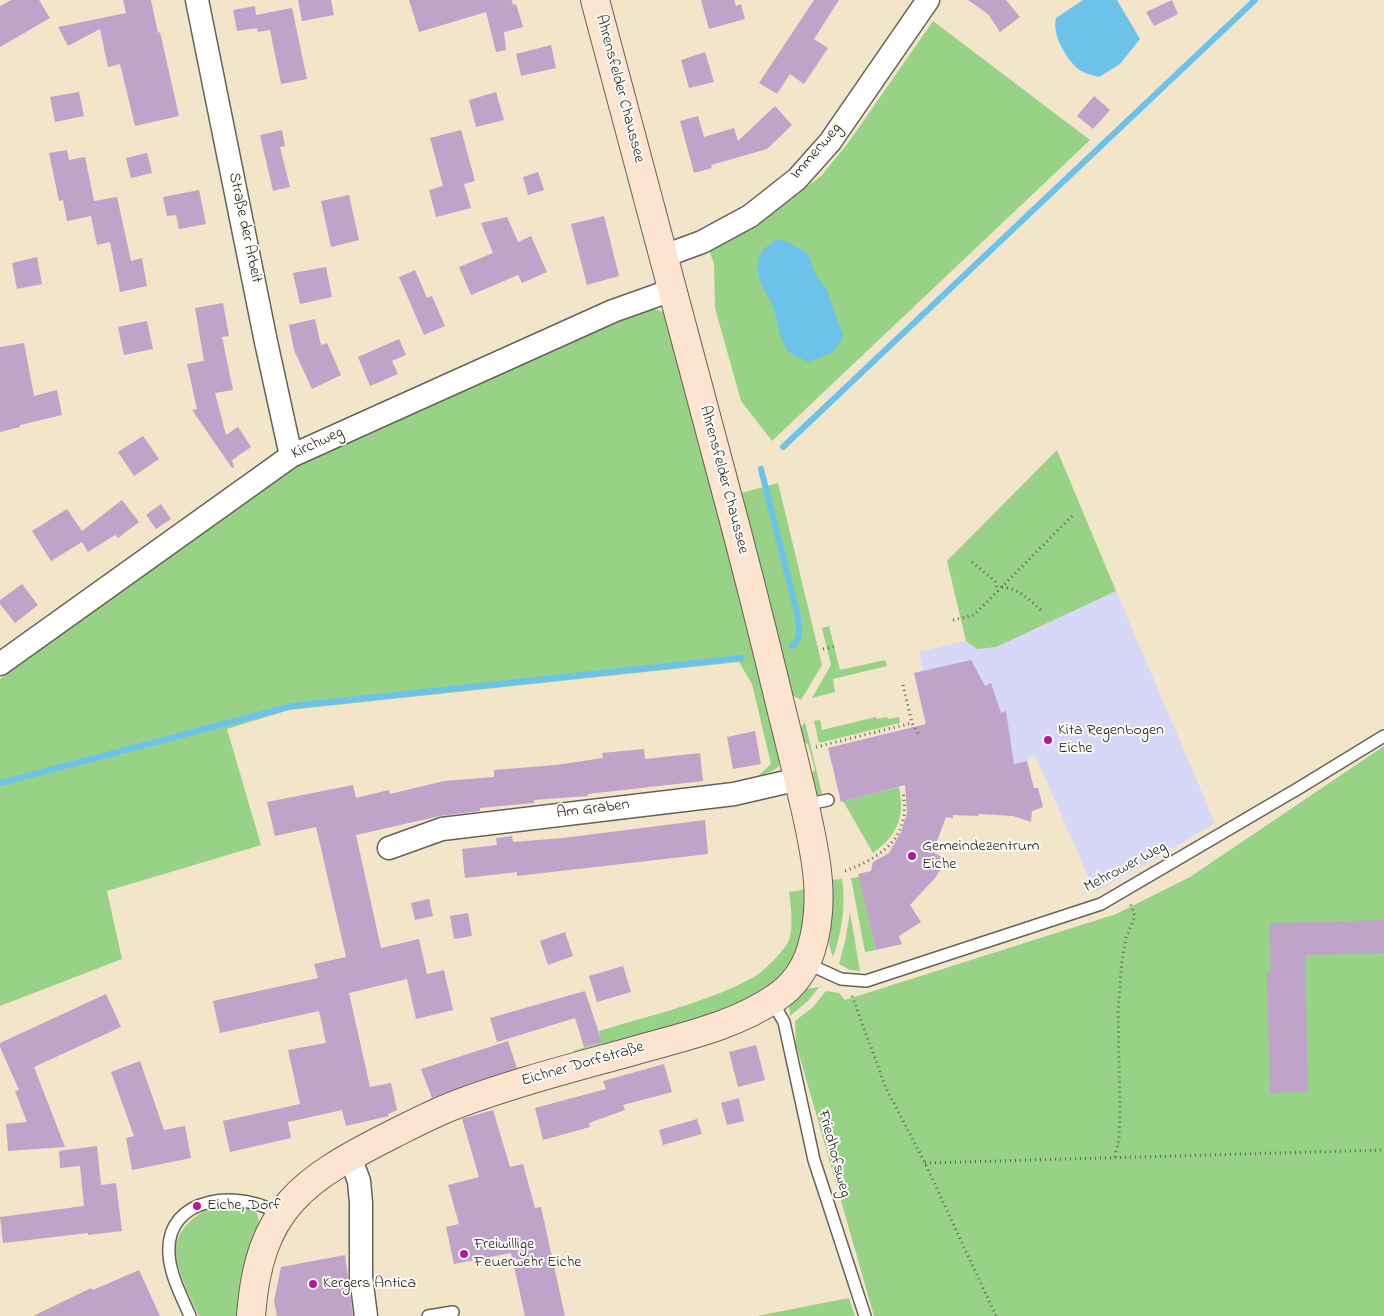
<!DOCTYPE html>
<html>
<head>
<meta charset="utf-8">
<style>
  body { margin:0 }
  canvas { display:block; background:#f2e5ca }
</style>
</head>
<body>
<canvas width="1384" height="1316"></canvas>
<script>
const ctx = document.querySelector('canvas').getContext('2d');
ctx.lineJoin = 'round';
function paint(path, color) { ctx.fillStyle = color; ctx.fill(path, 'evenodd'); }
function stroke(path, color, width, dash) { ctx.strokeStyle = color; ctx.lineWidth = width; ctx.lineCap = dash ? 'butt' : 'round'; ctx.setLineDash(dash || []); ctx.stroke(path); }
function label(font, color, halo, rows, align = 'center') {
  ctx.font = font + ' "Indie Flower",sans-serif'; ctx.lineWidth = 4; ctx.setLineDash([]); ctx.textBaseline = 'middle'; ctx.strokeStyle = halo; ctx.fillStyle = color; for (const [text, x, y, turn = 0] of rows) {
    ctx.save(); ctx.translate(x, y); ctx.rotate((+turn || 0) * Math.PI / 180); ctx.textAlign = isNaN(turn) ? turn : align; if (halo) ctx.strokeText(text, 0, 0); ctx.fillText(text, 0, 0); ctx.restore();
  }
}
paint(new Path2D(`
  M1116 591 1215 823 1158 857 1095 892 1035 755 1027 761 964 775 927 780 841 801 828 748 901 730 928 737 914 673 923 670 919 652 966 641 996 647Z`), '#d7d7f8');
paint(new Path2D(`
  M933 21 1090 140 772 441 741 401 715 308 714 264 708 247 764 220 821 176 848 143Z
  M650 307 663 312 669 317 757 654 781 763C775 772 767 773 758 776L771 764 752 684 739 662 289 710 227 729 261 845 107 891 122 959 0 1006V679L289 468Z
  M1057 450 1116 591 996 647 977 649 966 641 947 561Z
  M778 483 822 665 801 700 790 694 738 494Z
  M829 626 840 670 885 660 887 666 833 679 835 692 812 698 831 665 822 628Z
  M876 717 877 719 887 717 888 719 899 717 900 723 819 743 814 721 820 720 822 730Z
  M805 722 822 794 813 796 808 776 815 770 808 744 800 741 798 731Z
  M1384 746V1316H874L796 1044 795 1021 813 1007 826 991 839 993 845 1000 1116 914 1190 877Z
  M899 787C905 817 898 835 873 853L843 801Z
  M859 877 876 950 865 952 851 878Z
  M842 879C846 904 842 932 833 957L829 944 833 900 832 880Z
  M807 889C804 915 804 944 789 966 755 1014 633 1040 577 1057L573 1051 601 1042 599 1031C648 1016 709 1002 754 977 764 971 783 952 788 942 794 931 791 904 789 892Z
  M850 912 860 971 850 970 839 964 845 942Z
  M819 987 808 1001 790 1016 789 1003 806 989Z
  M233 1206 253 1210 257 1213 259 1222 243 1267 239 1293V1316H199C191 1299 174 1266 176 1247 178 1229 194 1215 210 1209 217 1206 226 1207 233 1206Z
  M849 1298 855 1316H757Z`), '#97d286');
paint(new Path2D(`
  M1083 0H1117L1140 39 1120 64 1099 77C1092 75 1082 73 1077 68 1065 57 1052 34 1056 18Z
  M779 239 792 244 808 254 815 274 826 288 843 335C835 355 827 355 808 362 802 359 796 356 791 353 779 345 778 319 773 307 770 299 765 293 762 286 753 264 757 249 779 239Z`), '#6dc2e9');
stroke(new Path2D(`
  M783 447 1255 0
  M761 469 798 617C799 628 802 639 792 646
  M0 783 292 706 742 658`), '#6dc2e9', 6);
paint(new Path2D(`
  M11 0H39L50 18 0 47V6Z
  M123 0H151L158 33 160 32 179 116 135 126 120 64 108 67 100 29 68 46 58 27 126 13Z
  M298 0H331L334 15 302 21Z
  M409 0H512L513 5 501 8 516 4 523 27 504 32 506 50 496 52 486 12 419 32Z
  M701 0H734L736 6 741 4 745 19 709 29Z
  M814 0H839L814 39 828 48 804 84 790 74 777 94 759 83Z
  M968 0H1006L1020 17 1000 32 988 14Z
  M1172 0 1178 14 1154 26 1146 12Z
  M255 6 256 15 292 8 307 79 281 84 270 30 258 32 257 28 237 31 233 10Z
  M551 45 556 68 521 76 516 54Z
  M705 52 714 82 689 88 681 60Z
  M79 92 84 116 55 122 50 97Z
  M496 92 504 120 476 127 469 100Z
  M1094 96 1110 110 1093 129 1077 116Z
  M775 106 792 125 767 149 711 165 712 168 694 173 680 121 698 116 704 137 734 128 738 141Z
  M282 130 285 146 280 147 290 187 273 191 260 135Z
  M461 130 475 181 464 184 471 208 436 217 429 190 443 186 430 138Z
  M67 150 69 160 85 157 94 201 117 197 131 261 142 258 147 286 120 292 110 242 97 245 91 216 67 221 63 200 59 201 49 153Z
  M147 153 152 173 131 178 126 158Z
  M538 172 544 190 528 195 523 177Z
  M199 190 206 224 179 229 176 215 167 216 163 197Z
  M349 195 359 240 331 247 321 201Z
  M604 216 619 276 587 285 571 224Z
  M507 217 518 242 531 236 547 272 522 283 518 275 471 295 459 267 493 253 481 223Z
  M37 257 42 284 17 289 12 263Z
  M326 267 332 297 300 304 293 273Z
  M415 270 427 298 432 296 445 326 424 335 399 277Z
  M223 303 229 336 222 337 233 390 215 393 226 435 238 427 251 447 232 460 234 467 232 468 192 410 197 409 187 364 204 361 195 308Z
  M315 319 321 345 327 343 341 375 312 389 294 350 289 325Z
  M147 321 153 349 124 355 118 327Z
  M399 339 406 355 392 361 398 374 370 386 358 357Z
  M24 343 34 396 57 390 62 415 20 425V427L0 432V347Z
  M143 436 159 459 134 476 118 452Z
  M122 500 139 522 118 538 115 535 88 552 82 542 51 561 32 531 67 509 82 531Z
  M161 504 171 519 156 529 146 515Z
  M22 584 38 605 15 623 0 604V600Z
  M971 660 985 686 991 683 1001 713 1006 711 1014 764 1027 761 1034 788H1038L1043 807 1032 811 1031 822 1013 816 979 814 978 816 953 815V818L946 817 933 852 947 860 935 878 910 905 921 922 899 936 902 944 876 950 858 874 871 871 873 862 889 853 901 832 907 813 905 785 841 802 828 748 926 724 914 673Z
  M755 731 761 764 733 769 727 737Z
  M644 749 645 759 700 753 703 781 588 794V796L534 800V803L480 808V811L440 816 356 835 381 948 419 939 427 974 444 970 453 1010 416 1019 407 979 349 993 370 1087 391 1083 397 1110 388 1114 389 1116 346 1126 342 1110 288 1122 291 1138 230 1152 223 1121 300 1104 288 1050 326 1043 319 1011 220 1033 213 1001 318 978 314 964 346 957 316 827 275 836 267 802 353 785 356 798 389 790 390 794 444 781 494 777V770L556 765 603 758 602 753Z
  M705 820 708 854 517 876V872L465 878 462 849 497 845 496 838 512 836 513 842 563 838Z
  M429 899 433 916 415 920 411 903Z
  M468 913 472 936 454 939 450 916Z
  M1384 920V953L1305 955 1308 1092 1270 1093 1267 972H1271L1269 923Z
  M565 932 573 956 548 965 540 941Z
  M623 966 631 992 597 1002 589 976Z
  M585 991 602 1042 584 1047 575 1018 497 1042 490 1018Z
  M106 994 121 1027 34 1067 65 1147 8 1151 6 1124 27 1122 15 1091 19 1090 0 1047V1043Z
  M508 1041 517 1068 471 1083 432 1098 421 1069Z
  M756 1045 765 1080 738 1087 729 1052Z
  M140 1061 164 1130 185 1126 191 1158 132 1170 126 1138 134 1136 111 1072Z
  M664 1064 672 1092 623 1105 625 1110 589 1123 590 1127 543 1140 535 1108 606 1089 603 1081Z
  M739 1098 744 1121 727 1125 721 1103Z
  M493 1110 510 1167 523 1164 535 1208 541 1207 565 1316H525L511 1253 454 1264 446 1227 459 1224 448 1185 479 1177 462 1119Z
  M697 1119 702 1134 663 1145 659 1130Z
  M97 1146 101 1185 116 1183 122 1231 88 1235V1233L3 1243 0 1217 84 1206 80 1166 60 1168 59 1151Z
  M345 1255 353 1316H277L274 1301 281 1267Z
  M139 1270 160 1316H33L91 1288 93 1290Z`), '#c0a3c8');
const lane = new Path2D(`
  M804 805 828 800
  M806 963 841 979 866 981 1101 904 1299 788 1384 736
  M772 1001 784 1022 814 1160 865 1316
  M190 1316C182 1297 170 1275 169 1254 165 1194 243 1189 280 1215
  M428 1316 453 1312`);
const street = new Path2D(`
  M197 0 266 342 291 456
  M664 256 702 242 750 216 797 179 830 142 928 0
  M0 664 291 456 613 311 672 290
  M389 848 442 829 734 794 799 779
  M350 1157 359 1181 361 1203V1277L366 1316`);
const secondary = new Path2D(`
  M251 1316C259 1208 302 1180 393 1134 413 1124 434 1113 455 1105 510 1084 568 1069 626 1053 677 1038 732 1028 777 997 793 986 805 969 811 950 826 902 816 855 805 807 798 777 791 747 783 716 766 645 748 573 729 502 684 335 640 167 595 0`);
stroke(lane, '#676259', 14);
stroke(street, '#676259', 25);
stroke(secondary, '#676259', 30);
stroke(new Path2D(`
  M972 562 995 581 998 591
  M1002 587C1020 589 1030 600 1043 612
  M953 620 974 615 1072 516
  M823 649 836 646
  M903 685 912 723 920 737
  M816 747 912 723
  M845 871C872 861 900 846 904 815 905 807 904 799 903 791
  M852 996 886 1088 925 1163 996 1316
  M1115 1157 1119 1139 1120 1110 1118 1012 1122 959 1126 938 1135 916 1130 903
  M925 1163 1384 1150`), '#676259', 3, [1, 4]);
stroke(lane, '#fff', 11);
stroke(street, '#fff', 22);
stroke(secondary, '#fde4d1', 28);
for (const [x, y, r, color] of [
  [1048,740,5,"#b5179e"],
  [912,856,5,"#b5179e"],
  [197,1206,5,"#b5179e"],
  [464,1254,5,"#b5179e"],
  [313,1284,5,"#b5179e"]
]) { const dot = new Path2D(); dot.arc(x, y, r, 0, 2 * Math.PI); ctx.fillStyle = color; ctx.fill(dot); stroke(dot, '#fdfcf7', 2); }
label('16px', '#1c1c1c', '#fdfcf7', [
  ["Ahrensfelder Chaussee",619,89,75],
  ["Immenweg",817,152,-49],
  ["Straße der Arbeit",244,228,78],
  ["Kirchweg",318,444,-25],
  ["Ahrensfelder Chaussee",723,480,75],
  ["Am Graben",593,810,-7],
  ["Mehrower Weg",1126,868,-28],
  ["Eichner Dorfstraße",583,1065,-16],
  ["Friedhofsweg",833,1154,75]
]);
label('16px', '#1c1c1c', '#fdfcf7', [
  ["Kita Regenbogen",1058,731],
  ["Eiche",1058,749],
  ["Gemeindezentrum",922,847],
  ["Eiche",922,865],
  ["Eiche, Dorf",207,1206],
  ["Freiwillige",474,1245],
  ["Feuerwehr Eiche",474,1263],
  ["Kergers Antica",323,1284]
], 'left');
</script>
</body>
</html>
